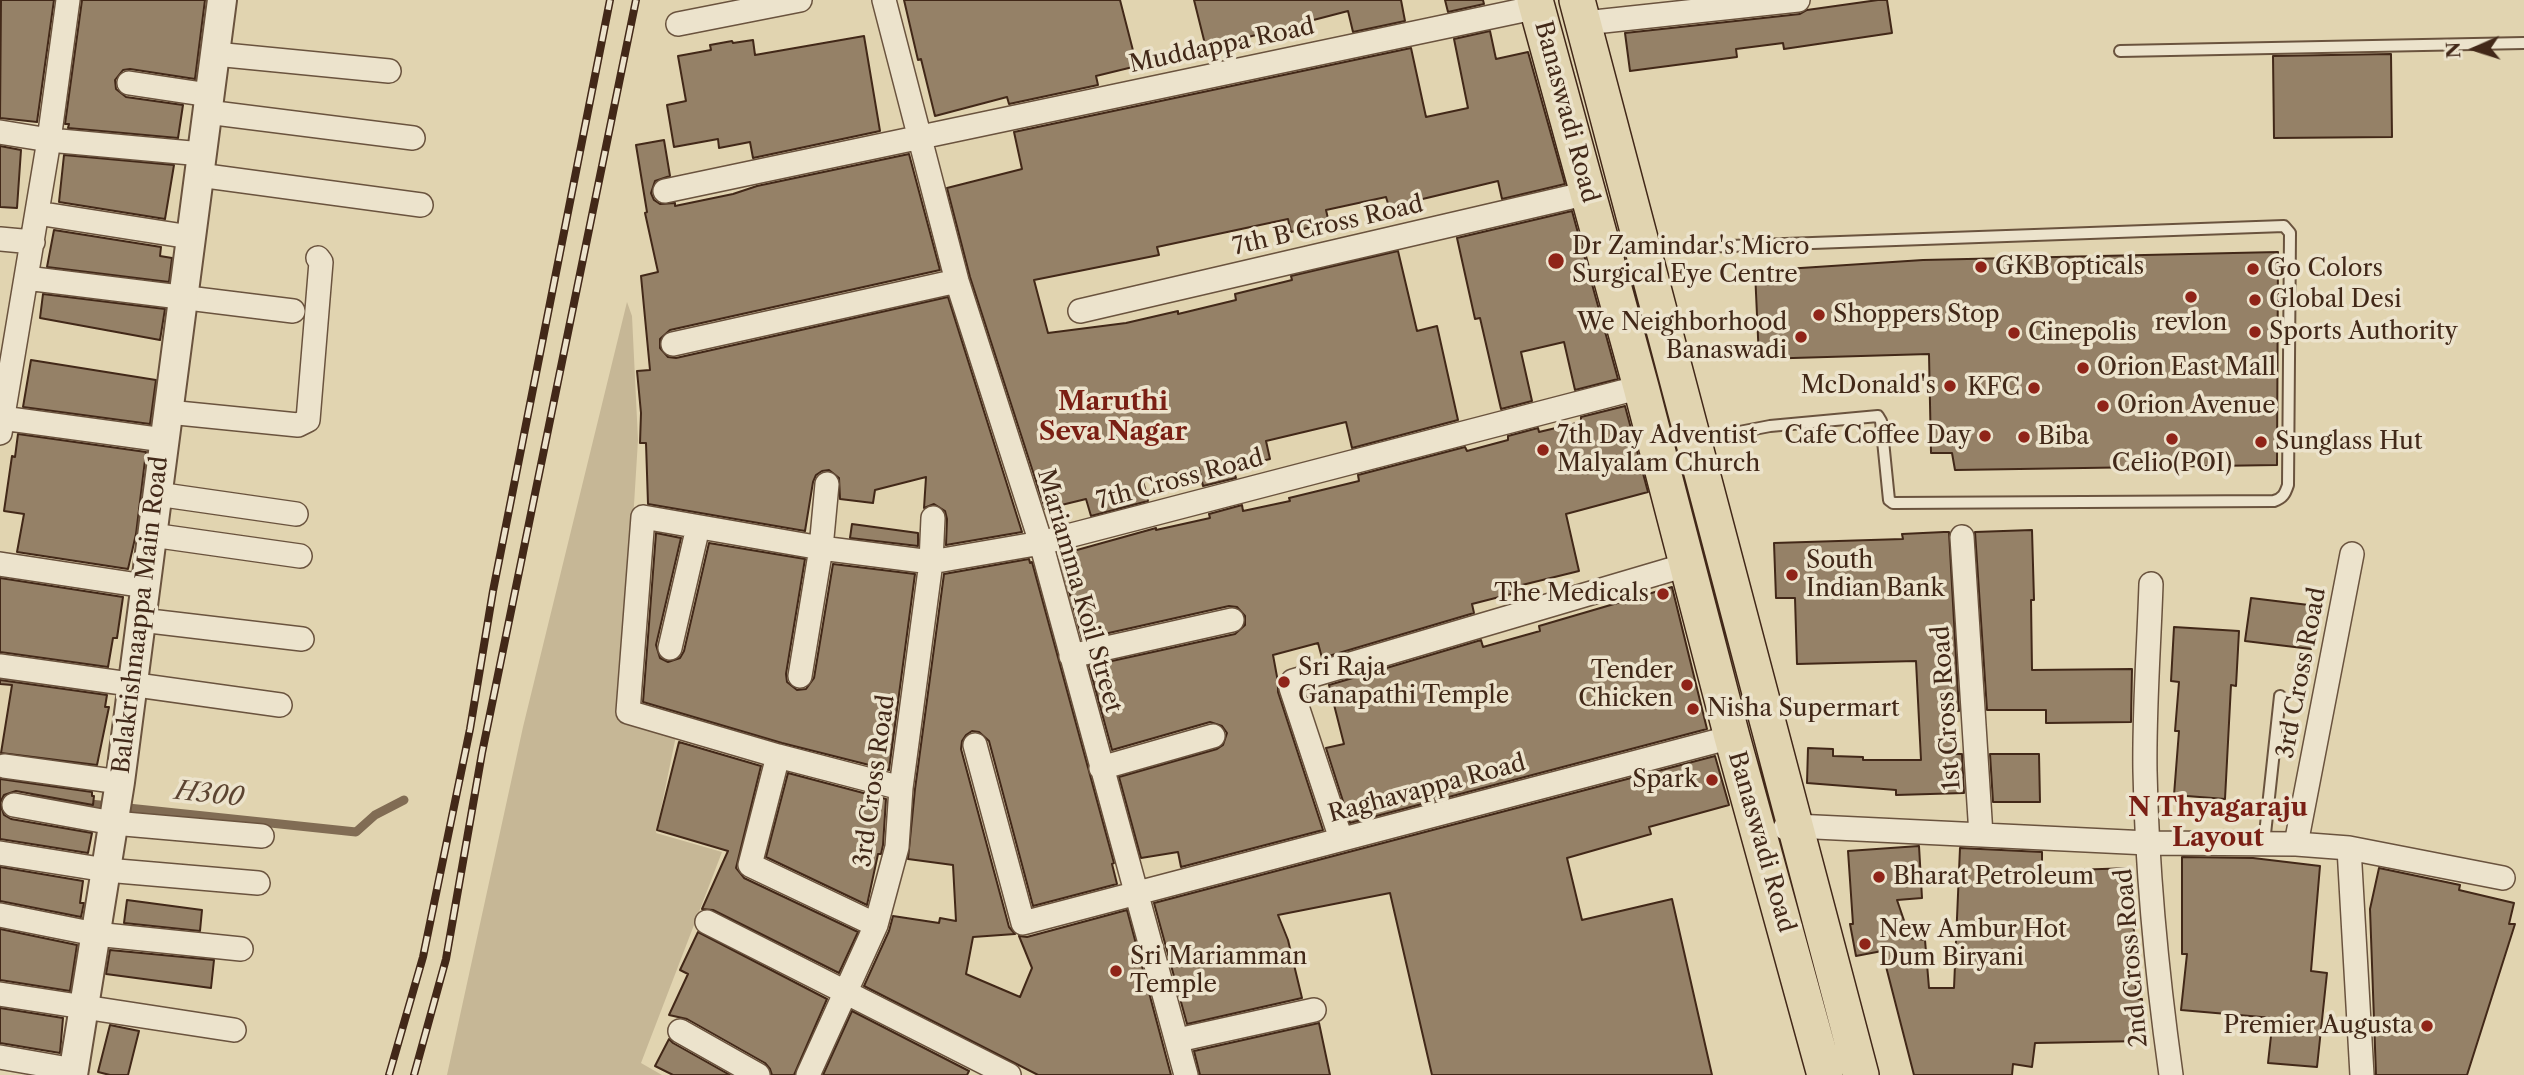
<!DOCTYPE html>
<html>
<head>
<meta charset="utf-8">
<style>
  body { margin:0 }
  #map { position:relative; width:2524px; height:1075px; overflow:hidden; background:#e1d4b0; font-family:"Libre Caslon Text",serif }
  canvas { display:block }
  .north { position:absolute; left:2440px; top:14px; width:70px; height:70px; -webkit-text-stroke:5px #ece3cc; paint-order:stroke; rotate:267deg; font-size:19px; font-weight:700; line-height:28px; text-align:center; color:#422818 }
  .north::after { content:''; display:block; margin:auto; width:24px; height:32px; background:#422818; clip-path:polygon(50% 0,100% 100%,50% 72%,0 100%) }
</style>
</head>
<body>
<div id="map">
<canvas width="2524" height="1075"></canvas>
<div class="north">N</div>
</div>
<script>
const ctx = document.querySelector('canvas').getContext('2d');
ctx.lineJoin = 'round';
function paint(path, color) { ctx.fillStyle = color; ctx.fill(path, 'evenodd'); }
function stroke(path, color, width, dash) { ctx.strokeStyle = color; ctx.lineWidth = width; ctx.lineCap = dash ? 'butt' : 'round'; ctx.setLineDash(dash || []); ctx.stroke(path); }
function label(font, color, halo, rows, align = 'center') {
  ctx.font = font + ' "Libre Caslon Text",serif'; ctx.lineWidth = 7; ctx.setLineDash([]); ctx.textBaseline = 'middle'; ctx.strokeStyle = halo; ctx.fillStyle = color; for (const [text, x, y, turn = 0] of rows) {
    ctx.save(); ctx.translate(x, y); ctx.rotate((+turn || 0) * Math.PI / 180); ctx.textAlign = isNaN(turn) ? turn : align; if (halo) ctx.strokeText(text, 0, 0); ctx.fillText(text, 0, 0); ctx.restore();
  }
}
paint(new Path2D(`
  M627 302 632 316 638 440 621 715 676 736 656 833 722 852 641 1063 662 1075H447L523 727Z`), '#c6b796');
stroke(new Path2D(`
  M33 798 356 832 375 815 404 800`), '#816c54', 9);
const building = new Path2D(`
  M1 0H54L37 122 0 118Z
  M82 0H205L195 79 130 69 123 70 115 80 116 89 126 97 183 105 178 138 68 128 69 124H65Z
  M904 0H1120L1137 66 1096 76 1098 85 1009 104 1007 97 935 116 921 59 918 60Z
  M1194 0H1401L1405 21 1353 32 1348 11 1206 48Z
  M1445 0H1483L1484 4 1448 12Z
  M1878 0H1887L1892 33 1784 49 1783 43 1736 49 1737 57 1630 71 1625 33 1800 14 1807 10Z
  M1490 31 1496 59 1528 52 1565 184 1502 199 1498 181 1389 207 1386 197 1326 210 1329 223 1291 232 1288 219 1157 247 1159 255 1034 280 1048 333 1126 323 1178 311V314L1236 300 1235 294 1292 280 1291 276 1398 251 1417 331 1437 326 1458 420 1352 448 1346 422 1266 441 1270 459 1233 468 1236 478 1203 486 1199 468 1143 481 1148 501 1091 516 1086 499 1045 509 970 277 947 188 1022 169 1014 132 1411 48 1426 117 1468 108 1454 39Z
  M864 36 880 131 753 158 750 142 719 148 718 139 674 147 667 105 686 101 678 56 711 50 710 45 732 41 733 43 753 40 755 55Z
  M2391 54 2392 137 2274 138 2273 56Z
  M664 140 670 176 655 181 651 193 654 200 660 204 675 203V206L733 194 757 186 909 154 940 270 670 330 660 339V348L668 357 676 358 948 297 1022 532 946 545 947 519 945 511 934 504 924 508 926 477 875 490 873 503 840 499 839 478 829 470 822 471 816 475 813 482 805 531 648 504 646 443H640L641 413 637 371 650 370 641 276 658 272 645 213 647 212 636 145Z
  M0 146 21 150 17 208 0 207Z
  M64 155 174 165 165 219 59 202Z
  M1572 211 1618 379 1575 390 1564 342 1521 352 1532 401 1501 409 1480 318 1475 319 1457 238Z
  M54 230 161 247 160 256 172 258 169 282 47 267Z
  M2278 252 2277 465 1955 470 1952 453H1931L1929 354 1759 359 1755 271 1923 260Z
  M43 294 165 309 160 340 40 318Z
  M31 360 156 380 150 424 23 407Z
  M1625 406 1648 492 1566 514 1579 571 1518 586 1519 592 1472 604 1474 613 1322 658 1318 643 1273 655 1278 682V692L1323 830 1181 867 1178 852 1141 858 1119 777 1217 749 1223 745 1227 733 1222 726 1210 722 1112 750 1089 666 1235 634 1245 625V616L1237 607 1229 606 1082 639 1059 555 1156 528V530L1210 518 1209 514 1242 505 1243 511 1290 501 1289 498 1359 481 1358 475 1465 447 1467 451 1508 440V436L1538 428 1539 432 1581 422V417Z
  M18 434 146 452 136 534 128 569 17 552 24 514 4 511 12 456 15 457Z
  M852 524 918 533V546L850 538Z
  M2032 530 2034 600H2031L2032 670 2132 669 2131 722 2046 723V710H1987L1975 532Z
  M1944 532H1949L1959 711H1952L1954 754H1962L1964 793 1896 795V790L1807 783 1808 748 1833 749V756L1863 757V760H1921L1916 661 1797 664 1795 598H1776L1774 543 1903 539 1902 534Z
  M656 533 681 538 656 645 660 658 668 662 680 658 684 651 709 543 805 559 786 674 787 682 797 690 806 689 814 678 833 564 915 574 889 770 782 743 643 702Z
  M1029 559 1030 563 1032 562 1114 863 1112 864 1117 884 1033 906 989 741 979 732 972 731 966 735 962 741 961 749 1009 927 1015 934 973 937 966 974 1020 997 1032 968 1019 936 1027 937 1127 910 1171 1075H1038L864 986 889 931 893 916 939 923 940 918 956 921 953 865 908 859 915 789 944 574Z
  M0 578 123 597 117 638H113L108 667 0 652Z
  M1672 587 1707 729 1350 823 1326 748 1344 744 1329 685 1481 640 1483 647 1540 631 1539 626Z
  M2251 598 2317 606 2311 649 2245 641Z
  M2174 627 2239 631 2236 686 2231 685 2225 799 2174 795 2179 731H2175L2179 682 2171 681Z
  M0 680 107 695 105 707H109L97 765 1 753 12 685 0 684Z
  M679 742 761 766 736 868 744 878 858 932 839 973 713 910 702 909 728 851 657 830Z
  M1990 754H2039L2040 802H1993Z
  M1715 756 1729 805 1649 827 1651 834 1567 858 1582 920 1672 899 1712 1075H1432L1390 893 1278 915 1288 940 1302 998 1187 1024 1154 903Z
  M788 773 886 799 883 845 881 854H878L867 905 766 857Z
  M0 779 92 792V796H94L93 805 16 791 4 795 0 803 4 815 11 819 92 833 88 853 0 839Z
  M1919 846 1922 898 1897 900 1910 938 1925 940 1929 988H1954L1960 848 2042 852V871L2132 868 2136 999H2142L2143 1041 2035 1043 2032 1067 2013 1064 2012 1075H1914L1882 951 1856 956 1850 924H1853L1848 851Z
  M2182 857 2253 858 2320 866 2311 971 2327 973 2317 1067 2268 1063 2273 1018 2181 1010 2187 954H2182Z
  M0 867 83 881 80 903H84L81 917 0 901Z
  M2379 868 2460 885 2459 890 2514 903 2509 924H2515L2467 1075H2376L2370 909Z
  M127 900 202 910 200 931 124 923Z
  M0 929 77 945 70 991 0 980Z
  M698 932 827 999 794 1075H772L770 1069 765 1063 687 1019 669 1015 688 974 680 970Z
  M110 950 214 960 211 988 106 974Z
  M0 1008 63 1018 60 1053 0 1043Z
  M852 1011 969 1071 967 1075H823Z
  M1319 1023 1330 1075H1200L1194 1051Z
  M110 1025 139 1031 128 1075H110L98 1072Z
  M669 1039 673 1043 730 1075H673L655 1066Z`);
paint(building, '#958167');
stroke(building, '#422818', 2);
const service = new Path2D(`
  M2120 51 2524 43
  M1646 249 2284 226 2290 233 2288 485C2285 494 2283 498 2274 501L1893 503 1889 500 1881 421 1878 416 1770 426 1698 440
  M2264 843 2280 696`);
const minor = new Path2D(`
  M884 0 957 281 1041 543 1186 1075
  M1585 23 1798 0
  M678 24 800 0
  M215 54 389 71
  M129 83 209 95
  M207 112 413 138
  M0 132 49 140 202 154
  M199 175 421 205
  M665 191 1538 7
  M37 213 190 237
  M0 239 33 242
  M26 278 293 311
  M1080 311 1588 193
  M673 344 957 281
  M168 412 298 425 308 420 321 262 318 258
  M2 418 164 440
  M0 433 49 140 68 0
  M157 494 296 514
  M152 535 300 556
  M1962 537 1981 835
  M0 564 145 586
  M2151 584C2149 646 2144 709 2145 771 2147 873 2157 975 2171 1075
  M141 620 302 639
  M670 648 698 527
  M1071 656 1232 620
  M0 666 280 705
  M800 676 821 548 827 484
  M975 745 1023 923 1732 737
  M778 756 750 865 876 925
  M4 766 120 782
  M1101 768 1213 736
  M901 788 778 756 628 712 643 517 821 548 931 562 1041 543 1641 387
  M14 805 113 823 262 836
  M1785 828 1795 826 2148 843 2296 844 2349 848 2503 878
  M1341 839 1291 688 1293 681 1686 565
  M2296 844 2352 554
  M2349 848 2362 1075
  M0 853 106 870 258 883
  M0 915 95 934 241 949
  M707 922 1009 1075
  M0 994 234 1030
  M680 1031 758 1075
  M1178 1040 1314 1010
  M0 1057 74 1070
  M808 1075 876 925 897 847 901 788 931 562 933 518`);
const tertiary = new Path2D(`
  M73 1075 120 782 222 0`);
const primary = new Path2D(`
  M1535 0 1641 387 1732 737 1825 1075
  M1577 0 1861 1075`);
stroke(service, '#6a533e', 14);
stroke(minor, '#6a533e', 26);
stroke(tertiary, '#6a533e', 32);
stroke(primary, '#422818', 38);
stroke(service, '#ece3cc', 10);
stroke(minor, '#ece3cc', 23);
stroke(tertiary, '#ece3cc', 28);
stroke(primary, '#e1d4b0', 35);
const rail = new Path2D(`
  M389 1075 423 957 470 729 493 591 610 0
  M414 1075 446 959 482 753 636 0`);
stroke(rail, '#422818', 8);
stroke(rail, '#ece3cc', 5, [16]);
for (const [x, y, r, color] of [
  [1556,261,9,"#8f2418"],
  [1981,267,7,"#8f2418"],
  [2253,269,7,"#8f2418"],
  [2191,297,7,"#8f2418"],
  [2255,300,7,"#8f2418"],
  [1819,315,7,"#8f2418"],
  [2255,332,7,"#8f2418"],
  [2014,333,7,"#8f2418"],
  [1801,337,7,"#8f2418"],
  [2083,368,7,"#8f2418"],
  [1950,386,7,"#8f2418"],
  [2034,388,7,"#8f2418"],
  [2103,406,7,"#8f2418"],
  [1985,436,7,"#8f2418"],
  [2024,437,7,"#8f2418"],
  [2172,439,7,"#8f2418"],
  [2261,442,7,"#8f2418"],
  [1543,450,7,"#8f2418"],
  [1792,575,7,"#8f2418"],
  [1663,594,7,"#8f2418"],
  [1284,682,7,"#8f2418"],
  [1687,685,7,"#8f2418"],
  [1693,709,7,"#8f2418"],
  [1712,780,7,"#8f2418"],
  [1879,877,7,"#8f2418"],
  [1865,944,7,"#8f2418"],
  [1116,971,7,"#8f2418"],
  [2427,1026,7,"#8f2418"]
]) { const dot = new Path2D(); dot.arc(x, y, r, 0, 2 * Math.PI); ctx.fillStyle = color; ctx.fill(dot); stroke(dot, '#ece3cc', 2.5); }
label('24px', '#422818', '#ece3cc', [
  ["Muddappa Road",1222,46,-12],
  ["Banaswadi Road",1566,112,75],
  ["7th B Cross Road",1328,226,-13],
  ["7th Cross Road",1180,480,-15],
  ["Mariamma Koil Street",1079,591,74],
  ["Balakrishnaappa Main Road",141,615,-83],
  ["3rd Cross Road",2302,673,-79],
  ["1st Cross Road",1947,708,-94],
  ["3rd Cross Road",875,781,-82],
  ["Raghavappa Road",1427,789,-15],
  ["Banaswadi Road",1761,842,74],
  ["2nd Cross Road",2132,958,-95]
]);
label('24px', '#422818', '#ece3cc', [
  ["Dr Zamindar's Micro",1572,247],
  ["Surgical Eye Centre",1572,275],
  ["GKB opticals",1995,267],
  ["Go Colors",2267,269],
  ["Global Desi",2269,300],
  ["Shoppers Stop",1833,315],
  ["We Neighborhood",1787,323,"right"],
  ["Banaswadi",1787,351,"right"],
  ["revlon",2191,323,"center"],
  ["Sports Authority",2269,332],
  ["Cinepolis",2028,333],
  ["Orion East Mall",2097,368],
  ["McDonald's",1936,386,"right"],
  ["KFC",2020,388,"right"],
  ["Orion Avenue",2117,406],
  ["7th Day Adventist",1557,436],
  ["Malyalam Church",1557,464],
  ["Cafe Coffee Day",1971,436,"right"],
  ["Biba",2038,437],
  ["Sunglass Hut",2275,442],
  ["Celio(POI)",2172,464,"center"],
  ["South",1806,561],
  ["Indian Bank",1806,589],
  ["The Medicals",1649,594,"right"],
  ["Sri Raja",1298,668],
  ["Ganapathi Temple",1298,696],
  ["Tender",1673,671,"right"],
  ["Chicken",1673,699,"right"],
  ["Nisha Supermart",1707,709],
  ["Spark",1698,780,"right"],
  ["Bharat Petroleum",1893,877],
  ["New Ambur Hot",1879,930],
  ["Dum Biryani",1879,958],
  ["Sri Mariamman",1130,957],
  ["Temple",1130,985],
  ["Premier Augusta",2413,1026,"right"]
], 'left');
label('bold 26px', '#7a1f14', '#ece3cc', [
  ["Maruthi",1113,402],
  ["Seva Nagar",1113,432],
  ["N Thyagaraju",2218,808],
  ["Layout",2218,838]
]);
label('italic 26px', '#5c4431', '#ece3cc', [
  ["H300",209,795,6]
]);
</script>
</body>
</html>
